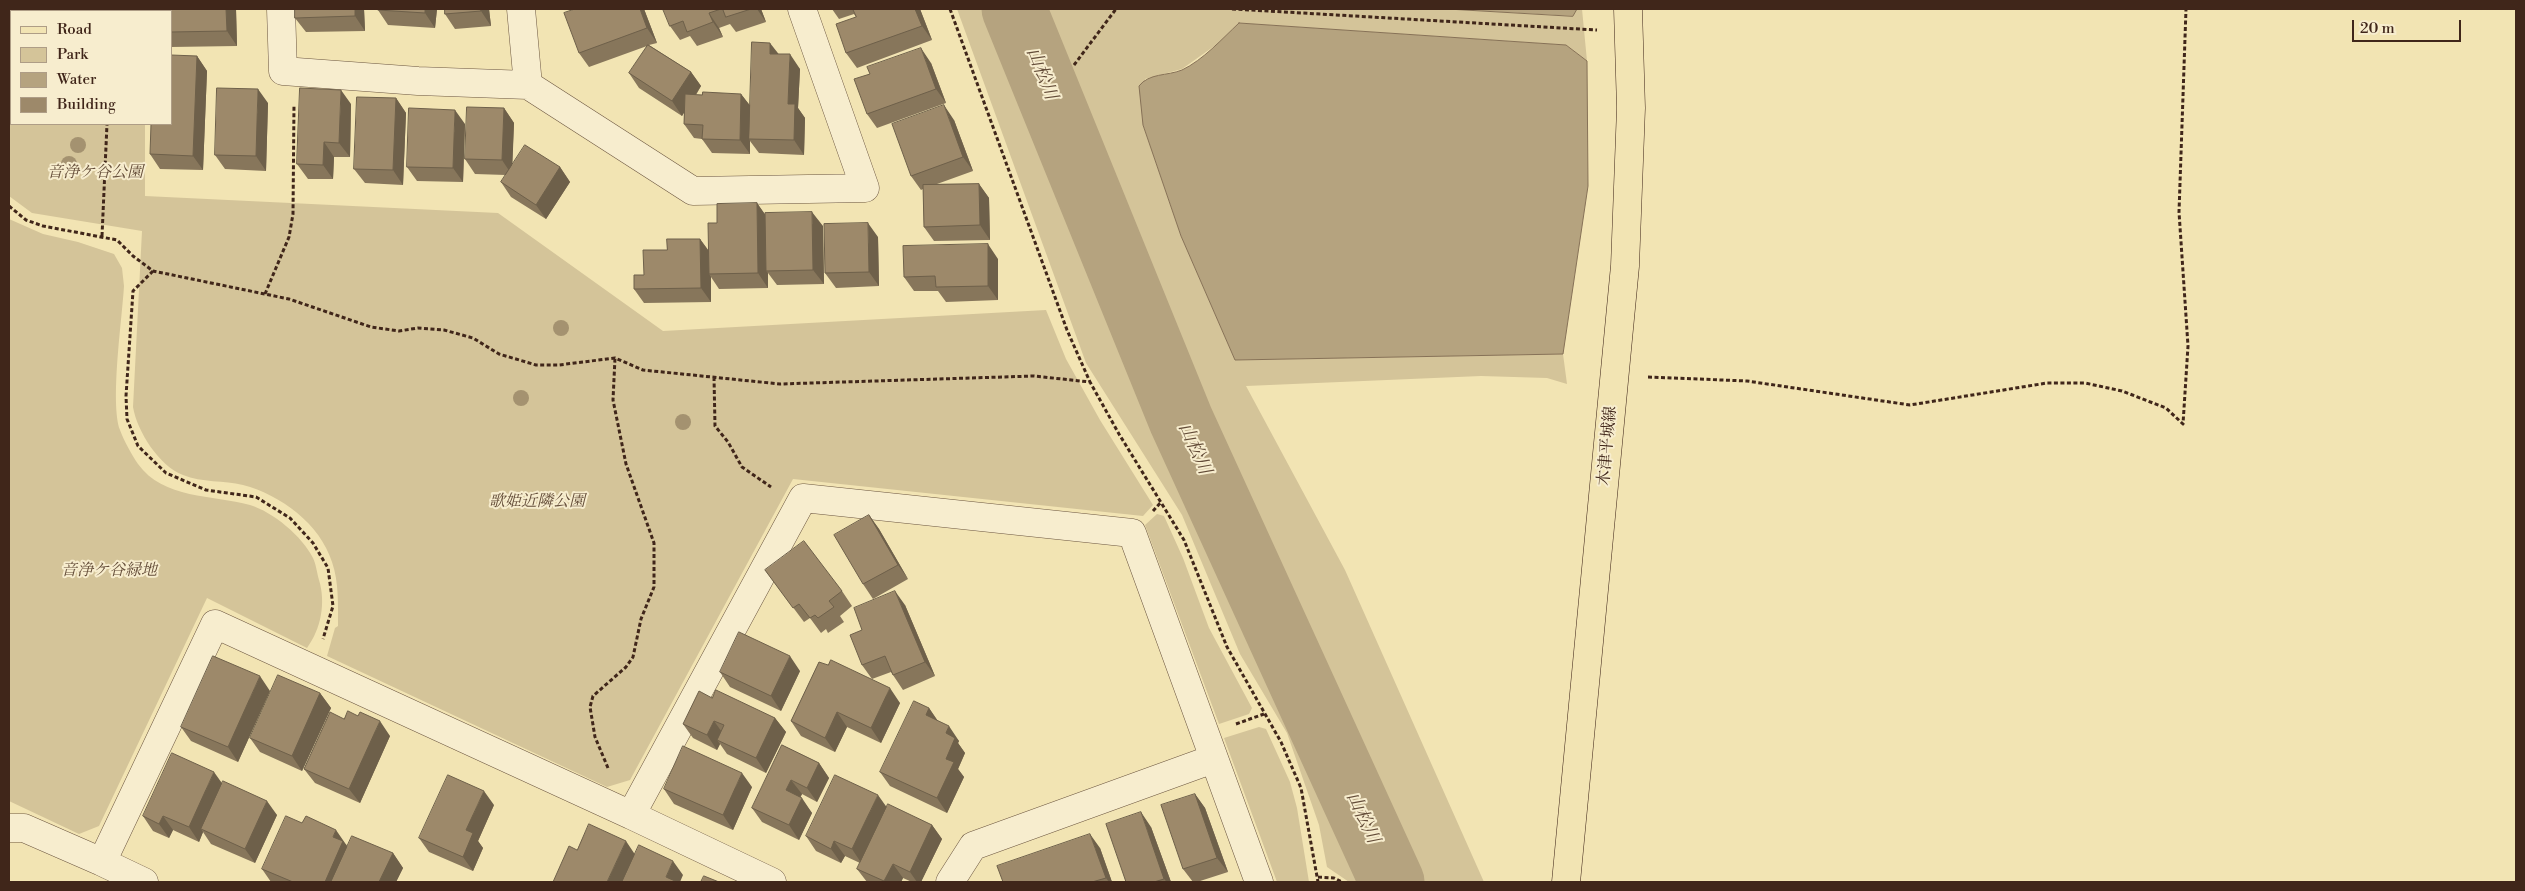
<!DOCTYPE html>
<html>
<head>
<meta charset="utf-8">
<style>
  body { margin:0 }
  #map { position:relative; width:2525px; height:891px; overflow:hidden; background:#f2e4b3; font-family:"Libre Bodoni",serif }
  canvas { display:block }
  .frame { position:absolute; inset:0; border:10px solid #40261a; pointer-events:none }
  .legend { position:absolute; left:10px; top:10px; width:162px; height:115px; box-sizing:border-box; background:#f7edce; border:1px solid #ae9d86; margin:0; padding:6px 9px; list-style:none; font-size:15px; color:#40261a }
  .legend li { display:flex; align-items:center; gap:10px; height:25px }
  .legend b { width:25px; border:1px solid #ae9d86 }
  .scale { position:absolute; left:2352px; top:20px; width:109px; height:22px; box-sizing:border-box; border:2px solid #40261a; border-top:0; padding-left:6px; font-size:15px; line-height:18px; white-space:nowrap; color:#40261a; -webkit-text-stroke:4px #f7edce; paint-order:stroke }
</style>
</head>
<body>
<div id="map">
<canvas width="2525" height="891"></canvas>
<div class="frame"></div>
<ul class="legend">
<li><b style="height:6px;background:#f2e4b3"></b>Road</li>
<li><b style="height:14px;background:#d4c499"></b>Park</li>
<li><b style="height:14px;background:#b5a37f"></b>Water</li>
<li><b style="height:14px;background:#9d896a"></b>Building</li>
</ul>
<div class="scale">20 m</div>
</div>
<script>
const ctx = document.querySelector('canvas').getContext('2d');
ctx.lineJoin = 'round';
function paint(path, color) { ctx.fillStyle = color; ctx.fill(path, 'evenodd'); }
function stroke(path, color, width, dash) { ctx.strokeStyle = color; ctx.lineWidth = width; ctx.lineCap = dash ? 'butt' : 'round'; ctx.setLineDash(dash || []); ctx.stroke(path); }
function label(font, color, halo, rows, align = 'center') {
  ctx.font = font + ' "Libre Bodoni","Noto Serif JP",serif'; ctx.lineWidth = 4; ctx.setLineDash([]); ctx.textBaseline = 'middle'; ctx.strokeStyle = halo; ctx.fillStyle = color; for (const [text, x, y, turn = 0] of rows) {
    ctx.save(); ctx.translate(x, y); ctx.rotate((+turn || 0) * Math.PI / 180); ctx.textAlign = isNaN(turn) ? turn : align; if (halo) ctx.strokeText(text, 0, 0); ctx.fillText(text, 0, 0); ctx.restore();
  }
}
paint(new Path2D(`
  M9 9H145V11H11V124H145V196L498 213 663 331 1046 310 1066 359 1100 420 1153 505 1143 516 793 479 630 780 607 787 327 656 335 628 338 626C338 605 339 582 332 562 320 524 281 495 243 485 224 480 202 483 183 475 159 466 137 431 133 407L142 231 32 213 9 196Z
  M957 9H995L1125 347 1130 346 1348 816 1376 882H1349L1327 867 1319 825 1287 733 1240 654 1182 515 1086 363Z
  M1038 9H1448L1573 16 1577 9H1582L1587 61 1566 45 1239 23 1220 42 1182 69 1145 79 1143 125 1181 236 1235 360 1563 354 1567 384 1547 378 1481 376 1246 386 1345 570 1484 882H1410L1339 719 1192 405 1162 333 1165 329Z
  M9 219 43 234 78 242 114 254 122 268 124 286C122 320 110 402 120 430 124 441 132 455 138 464 163 499 213 495 250 505 273 512 302 536 313 558 316 564 317 573 319 580 326 603 321 629 307 648L207 598 99 826 79 834 9 801Z
  M1157 514 1164 516 1183 558 1209 628 1252 708 1249 714 1219 724 1145 525Z
  M1259 727 1266 729 1290 782 1297 808 1309 882H1277L1224 738Z`), '#d4c499');
const water = new Path2D(`
  M1448 9H1577L1573 16Z
  M1239 23 1566 45 1587 61 1588 186 1563 354 1235 360 1181 236 1143 125 1139 86C1149 73 1167 76 1182 70 1203 60 1222 39 1239 23Z`);
paint(water, '#b5a37f');
stroke(water, '#867157', 1);
stroke(new Path2D(`
  M1014 9 1181 420 1392 882`), '#b5a37f', 65);
const minor = new Path2D(`
  M281 9 283 71 418 81 528 85 693 191 865 188 802 9
  M521 9 528 85
  M631 815 772 882
  M9 828H24L102 862 215 624 631 815 803 498 1132 533 1259 882
  M102 862 144 882
  M950 882 973 846 1213 759`);
const major = new Path2D(`
  M1566 882 1625 266 1631 108 1628 9`);
stroke(minor, '#6c5640', 29);
stroke(major, '#40261a', 29);
stroke(new Path2D(`
  M950 9 1067 330 1090 382
  M1232 9 1597 30
  M113 11V9
  M1074 65 1116 9
  M9 206 26 220 43 226 117 240 133 256 153 271 289 299 371 327 399 331 418 328 444 330 473 338 499 354 536 365H559L615 358 643 370 780 384 1034 376 1090 382 1119 434 1184 540 1227 647 1281 742 1301 788 1318 882
  M102 236 107 124
  M153 271 133 291 126 396 127 419 138 446 166 473 206 490 256 497 290 518 313 543 328 568 333 606 323 639
  M265 294 289 237 293 214 294 105
  M714 377 715 426 728 442 742 467 771 487
  M1648 377 1747 381 1910 405 2047 383H2085L2122 391 2166 408 2183 424 2188 346 2179 212 2186 9
  M1153 511 1161 502
  M1236 724 1264 714
  M608 768 595 737 590 707 593 696 626 667 633 657 641 619 654 587V543L626 464 613 400 615 358
  M1318 877 1334 878 1342 882`), '#40261a', 3, [4, 2.5]);
stroke(minor, '#f7edce', 28);
stroke(major, '#f2e4b3', 28);
ctx.fillStyle = '#a49270';
for (const [x, y] of [
  [78,145],
  [69,164],
  [561,328],
  [521,398],
  [683,422]
]) { ctx.beginPath(); ctx.arc(x, y, 8, 0, 2 * Math.PI); ctx.fill(); }
paint(new Path2D(`
  M236 9 237 46 171 47V11Z
  M364 9 365 31 306 32 295 18Z
  M378 9H437L435 28 388 25 378 10Z
  M445 9H489L491 26 455 29 445 14Z
  M644 9 657 43 649 45 691 72 701 86 696 95 741 94 750 106 778 54 800 69 798 108 805 118 804 155 759 153 750 141V154L712 153 702 139 694 138 684 124V112L682 116 639 88 629 73 647 46 589 67 579 53Z
  M663 9H761L766 22 736 32 730 24 719 28 723 37 697 46 690 36 680 40 670 26Z
  M832 9H920L932 40 857 68 846 53 856 17 854 14 839 19Z
  M197 56 207 71 203 170 160 169 150 154Z
  M931 63 946 103 877 128 867 114Z
  M396 98 406 113 403 185 365 183 354 169Z
  M268 103 266 171 225 169 215 155Z
  M351 104 350 157H334L333 179H308L297 164Z
  M504 108 514 123 512 165 560 167 570 182 546 219 511 197 501 182 506 175 475 174 465 159Z
  M954 120 973 171 937 184H979L989 198 990 240 934 241 924 227 923 189 921 190 911 176Z
  M465 124 463 182 417 181 407 167Z
  M757 203 765 215 823 226 824 284 777 285 768 273V288L719 289 711 277V302L644 303 634 289 644 275 667 250 700 239 709 251 717 223Z
  M878 237 879 286 836 288 825 273Z
  M998 259V300L946 302 938 291H914L904 277Z
  M869 515 879 529 908 579 873 599 863 584Z
  M765 570 842 591 852 606 840 616 844 622 828 633 826 629 821 633 810 618 804 622Z
  M905 605 935 676 903 690 891 672 872 679 862 665V630Z
  M819 662 900 703 881 743 847 727 835 752 801 736 791 721Z
  M800 671 781 711 730 687 720 672Z
  M270 691 238 762 191 741 181 727Z
  M320 693 331 708 302 771 260 752 250 738Z
  M712 698 775 718 786 732 766 773 727 754 720 744 717 750 693 738 683 724Z
  M929 708 938 721 959 741 958 743 965 753 958 769 964 777 947 813 890 786 880 772Z
  M344 719 390 736 360 803 315 783 304 769Z
  M782 745 819 763 829 778 817 802 802 794 800 797 812 813 799 840 762 822 752 808Z
  M222 783 277 815 255 863 211 844 203 832 199 842 173 830 169 838 153 831 143 816Z
  M752 787 733 830 674 804 664 789Z
  M1195 794 1205 808 1228 872 1197 882H1193L1183 869Z
  M494 805 478 841 483 848 473 871 429 852 419 838Z
  M887 807 932 825 942 839 921 882H912L903 878 901 882H867L857 869 860 863 845 856 841 863 816 851 806 836Z
  M1151 827 1171 882H1126Z
  M346 844 347 847 393 853 403 868 396 882H271L262 869Z
  M1100 848 1112 882H1003Z`), '#87765b');
paint(new Path2D(`
  M226 9H236L237 46 227 31Z
  M355 9H364L365 31 355 16Z
  M425 9H437L435 28 425 13Z
  M480 9H489L491 26 481 11Z
  M640 9H644L657 43 647 28Z
  M757 9H761L766 22Z
  M915 9H920L932 40 922 26Z
  M709 13 719 28 723 37 713 22Z
  M770 43 781 57 770 54Z
  M921 48 931 63 946 103 936 89Z
  M790 54 800 69 798 108 805 118 804 155 794 140 788 104Z
  M197 56 207 71 203 170 193 156Z
  M691 72 701 86 682 116 672 101Z
  M258 89 268 103 266 171 256 156Z
  M341 90 351 104 350 157 339 143Z
  M741 94 752 108 749 139 750 141V154L740 140Z
  M396 98 406 113 403 185 393 170Z
  M944 105 954 120 973 171 963 157Z
  M504 108 514 123 512 175 502 160Z
  M455 110 465 124 463 182 453 168Z
  M324 142 334 157 333 179 323 165Z
  M560 167 570 182 546 219 536 205Z
  M979 184 989 198 990 240 980 225Z
  M757 203 767 217 766 271 768 273V288L758 273Z
  M812 212 823 226 824 284 813 270Z
  M868 223 878 237 879 286 869 272Z
  M700 239 710 253 709 274 711 277V302L701 288Z
  M988 244 998 259V300L988 286Z
  M869 515 879 529 908 579 898 565Z
  M895 591 905 605 935 676 925 662Z
  M790 656 800 671 781 711 771 696Z
  M260 676 270 691 238 762 228 747Z
  M890 688 900 703 881 743 871 728Z
  M320 693 331 708 302 771 292 756Z
  M929 708 939 723 926 715Z
  M837 712 847 727 835 752 825 738Z
  M775 718 786 732 766 773 756 758Z
  M380 721 390 736 360 803 349 789Z
  M714 721 724 735 717 740 720 744 717 750 707 735Z
  M949 726 959 741 958 743 965 753 958 769 964 777 947 813 937 798 946 733Z
  M819 763 829 778 817 802 807 788Z
  M214 772 224 786 201 829 203 832 199 842 189 827Z
  M742 773 752 787 733 830 723 815Z
  M791 780 802 794 797 805 786 790Z
  M484 791 494 805 478 841 483 848 473 871 463 857 466 830Z
  M1195 794 1205 808 1228 872 1217 858Z
  M878 795 888 809 862 864 852 849Z
  M802 798 812 813 799 840 789 825Z
  M267 801 277 815 255 863 245 849Z
  M1141 812 1151 827 1171 882H1167L1164 879Z
  M163 816 173 830 169 838 159 824Z
  M932 825 942 839 921 882H917L910 872Z
  M336 830 354 856 342 882H325L333 837Z
  M1090 834 1100 848 1112 882H1109L1106 878Z
  M626 841 636 856 624 882H607Z
  M834 841 845 856 841 863 831 849Z
  M393 853 403 868 396 882H379Z
  M673 861 683 875 680 882H669L666 877Z
  M893 864 903 878 901 882H885L884 881Z`), '#6e604a');
const building = new Path2D(`
  M159 9H226L227 31 171 32V11H159Z
  M295 9H355V16L295 18Z
  M378 9H425V13L378 10Z
  M445 9H480L481 11 445 14Z
  M575 9H640L647 28 579 53 564 13Z
  M663 9H721L709 13 713 22 687 32 683 21 670 26Z
  M723 9H751L726 17Z
  M853 9H915L922 26 846 53 836 24 856 17Z
  M752 42 770 43V54H790L788 104H795L794 140 749 139Z
  M648 45 691 72 672 101 629 73Z
  M921 48 936 89 867 114 854 79 870 74 867 67Z
  M171 55 197 56 193 156 150 154 151 124H171Z
  M217 88 258 89 256 156 215 155Z
  M300 88 341 90 339 143 324 142 323 165 297 164Z
  M703 92 741 94 740 140 702 139 703 125 684 124 685 94 702 95Z
  M357 97 396 98 393 170 354 169Z
  M944 105 963 157 911 176 892 124Z
  M467 107 504 108 502 160 465 159Z
  M409 108 455 110 453 168 407 167Z
  M525 145 560 167 536 205 501 182Z
  M979 184 980 225 924 227 923 185Z
  M757 203 758 273 709 274 708 223H717V204Z
  M812 212 813 270 766 271 765 213Z
  M868 223 869 272 825 273 824 224Z
  M667 239H700L701 288 634 289V275H644L643 250H667Z
  M988 244V286L936 287 935 276 904 277 903 246Z
  M869 515 898 565 863 584 834 535Z
  M804 541 842 591 829 601 834 607 818 618 815 615 810 618 799 604 793 608 765 570Z
  M895 591 925 662 893 675 885 656 862 665 850 635 862 630 854 608Z
  M739 632 790 656 771 696 720 672Z
  M213 656 260 676 228 747 181 727Z
  M831 660 890 688 871 728 837 712 825 738 791 721 819 662 828 665Z
  M278 675 320 693 292 756 250 738Z
  M716 690 775 718 756 758 717 740 724 725 714 721 707 735 683 724 699 691 712 698Z
  M914 701 929 708 926 715 949 726 946 733 955 738 946 759 954 762 937 798 880 772Z
  M348 711 358 716 360 712 380 721 349 789 304 769 330 712 344 719Z
  M782 745 819 763 807 788 791 780 786 790 802 798 789 825 752 808Z
  M683 746 742 773 723 815 664 789Z
  M172 753 214 772 189 827 163 816 159 824 143 816Z
  M448 775 484 791 466 830 473 833 463 857 419 838Z
  M835 775 878 795 852 849 834 841 831 849 806 836Z
  M223 781 267 801 245 849 201 829Z
  M1195 794 1217 858 1183 869 1161 805Z
  M888 804 932 825 910 872 893 864 884 881 857 869Z
  M1141 812 1164 879 1154 882H1126L1106 824Z
  M286 816 302 823 306 816 336 830 333 837 343 841 325 882H293L262 869Z
  M589 824 626 841 607 882H553L569 846 577 850Z
  M1090 834 1106 878 1092 882H1003L997 866Z
  M352 836 393 853 379 882H331Z
  M639 845 673 861 666 877 675 881 674 882H622Z
  M704 876 719 882H701Z`);
paint(building, '#9d896a');
stroke(building, '#6e604a', 1);
label('italic 16px', '#654e3a', '#f7edce', [
  ["音浄ケ谷公園",95,173],
  ["歌姫近隣公園",537,502],
  ["音浄ケ谷緑地",109,571]
]);
label('16px', '#40261a', '#f7edce', [
  ["木津平城線",1608,446,-85]
]);
label('italic 18px', '#634c38', '#f7edce', [
  ["山松川",1041,74,68],
  ["山松川",1194,449,66],
  ["山松川",1362,818,65]
]);
</script>
</body>
</html>
